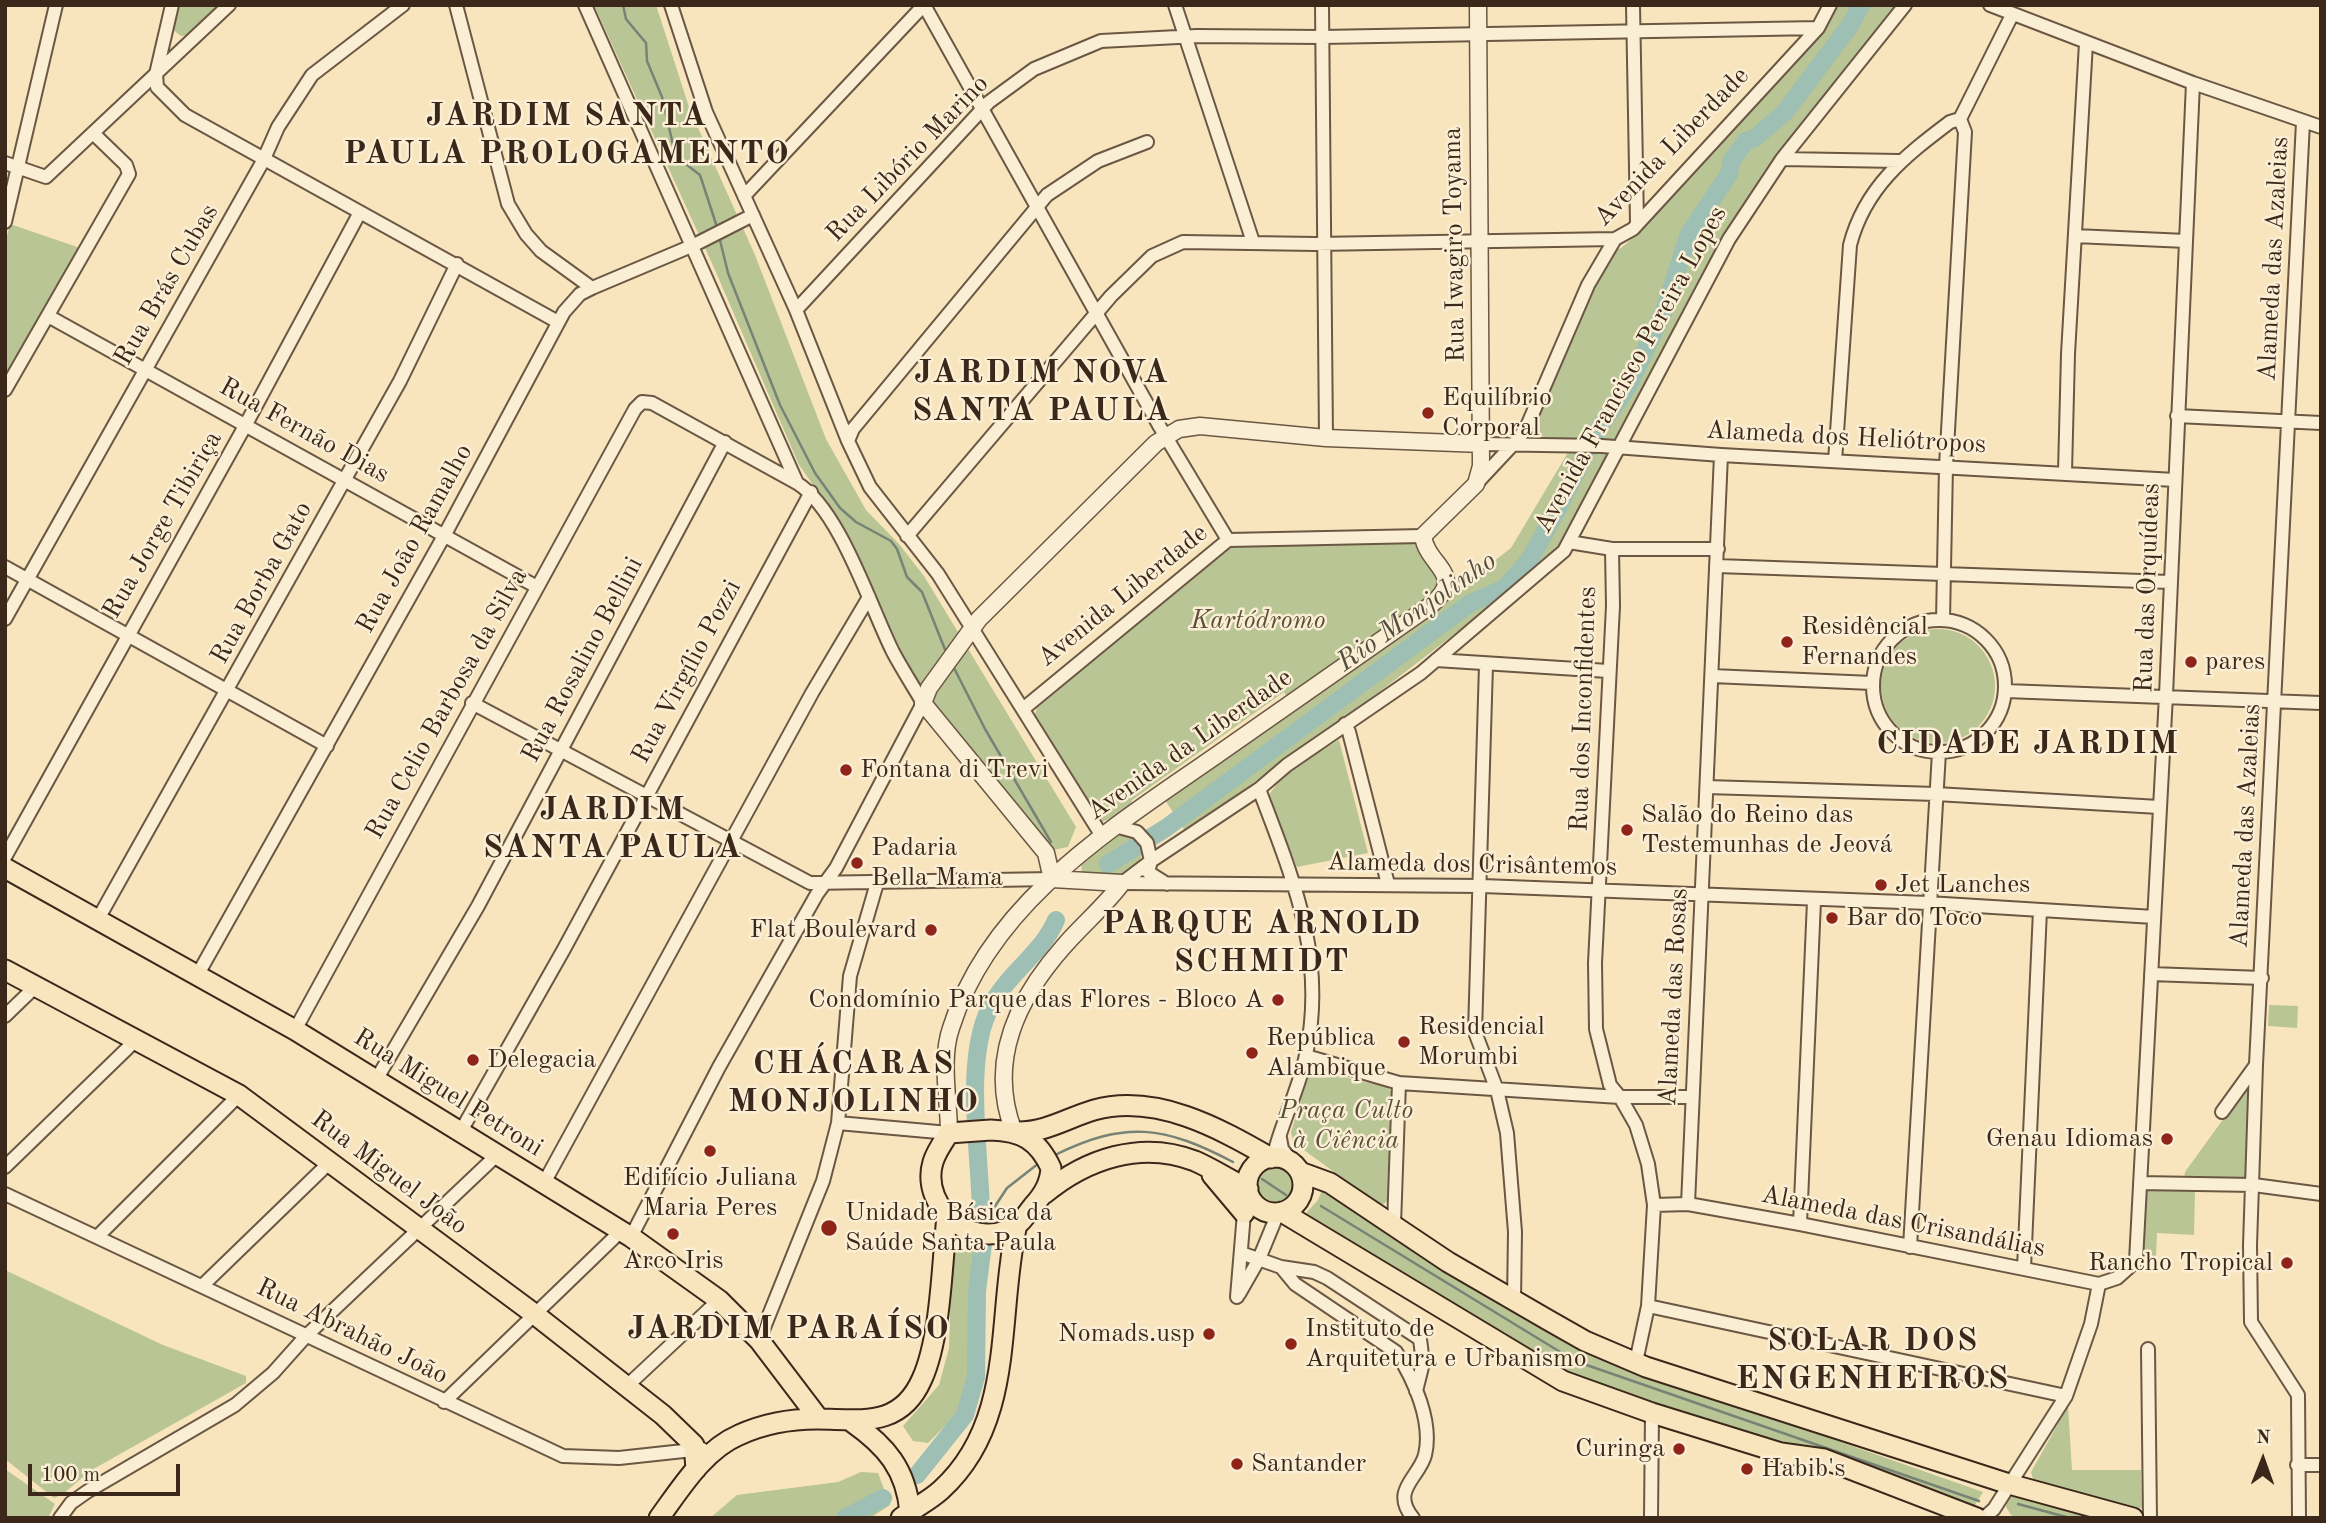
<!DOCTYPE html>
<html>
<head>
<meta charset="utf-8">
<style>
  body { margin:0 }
  #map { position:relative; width:2326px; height:1523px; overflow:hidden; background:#f8e5be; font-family:"Old Standard TT",serif }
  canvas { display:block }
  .frame { position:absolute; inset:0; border:7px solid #3c281a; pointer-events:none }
  .north { position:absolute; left:2228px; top:1425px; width:70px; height:70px; -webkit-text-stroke:5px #faeed5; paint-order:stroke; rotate:1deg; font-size:19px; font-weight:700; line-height:28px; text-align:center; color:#3c281a }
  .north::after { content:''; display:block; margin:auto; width:24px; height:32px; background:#3c281a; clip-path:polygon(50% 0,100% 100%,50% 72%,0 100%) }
  .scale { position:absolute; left:28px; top:1464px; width:152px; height:32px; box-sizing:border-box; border:4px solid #3c281a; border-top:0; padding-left:9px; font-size:21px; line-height:24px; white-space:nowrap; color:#3c281a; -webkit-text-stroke:5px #faeed5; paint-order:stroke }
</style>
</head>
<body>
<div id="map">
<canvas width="2326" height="1523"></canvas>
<div class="frame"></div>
<div class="north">N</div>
<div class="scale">100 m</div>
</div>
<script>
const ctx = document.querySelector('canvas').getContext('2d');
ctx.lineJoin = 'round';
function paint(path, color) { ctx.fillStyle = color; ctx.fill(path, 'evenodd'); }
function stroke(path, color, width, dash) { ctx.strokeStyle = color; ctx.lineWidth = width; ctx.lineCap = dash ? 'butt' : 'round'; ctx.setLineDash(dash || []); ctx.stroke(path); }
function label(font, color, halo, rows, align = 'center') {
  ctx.font = font + ' "Old Standard TT",serif'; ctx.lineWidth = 5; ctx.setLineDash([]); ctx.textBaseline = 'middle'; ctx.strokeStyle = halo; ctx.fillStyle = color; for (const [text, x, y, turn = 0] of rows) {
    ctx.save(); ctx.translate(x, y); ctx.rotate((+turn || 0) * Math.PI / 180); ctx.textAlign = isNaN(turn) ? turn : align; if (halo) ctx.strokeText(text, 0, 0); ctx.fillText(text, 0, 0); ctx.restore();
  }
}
paint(new Path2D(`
  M175 5H219L188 35 181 36 172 29Z
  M594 5H656L690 110 755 255 826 439 866 510 899 544 924 576 1076 827 1068 847 1053 850 917 685 844 529 799 465 715 270Z
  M1835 5H1896L1810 121 1782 147 1771 163 1616 441C1594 440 1543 445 1528 428L1610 252 1621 248 1642 230 1802 55Z
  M10 224 83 249 5 380V244Z
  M1570 449H1605L1608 454 1563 542 1535 572 1348 716 1185 831 1165 800 1411 626 1511 548Z
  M1407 541C1429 547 1438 570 1438 591L1288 699 1284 692 1132 800 1131 808 1100 823 1034 717 1037 708 1230 546Z
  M1881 686a57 57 0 1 1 114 0a57 57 0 1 1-114 0Z
  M1339 740 1368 853 1297 867 1268 796 1285 773Z
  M1125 833C1140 837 1146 849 1139 863L1117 876 1082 874 1081 863 1111 839Z
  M2269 1005 2298 1006 2297 1028 2268 1026Z
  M1320 1063 1351 1079 1387 1087 1393 1093 1389 1199 1384 1204 1379 1205 1293 1142 1291 1132 1311 1068Z
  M2250 1082 2246 1179 2184 1178 2185 1172Z
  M1271 1164 1284 1168 1295 1181 1293 1194 1281 1203 1263 1200 1255 1187 1258 1170Z
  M1324 1185 1624 1366 1983 1492 1972 1510 1797 1447 1579 1381 1412 1282 1306 1213 1318 1200Z
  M2144 1190 2195 1191 2194 1235 2157 1233 2156 1256H2143Z
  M952 1246 976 1247 969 1373 958 1413 928 1443 913 1441 903 1426 939 1385 949 1348Z
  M5 1270 163 1345 246 1376V1383L90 1471 63 1494 54 1498 5 1459Z
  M2068 1406 2072 1470H2141L2142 1508 2118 1507 2034 1483 2031 1472Z
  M5 1469 55 1504 48 1518H5Z
  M861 1472 878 1473 890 1505 870 1518H710L737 1495 838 1482Z
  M2009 1491 2108 1518H2019L2011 1515 2006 1507Z`), '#b9c595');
stroke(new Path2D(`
  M623 5 626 19 646 43 647 61 662 97 674 149 678 158 700 175 718 230
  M719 236 728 273 780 405 815 473 840 508 856 522 891 541 897 549 907 577 922 592 946 652
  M952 664 985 729 1051 842
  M1055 1155C1126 1120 1164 1126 1233 1162
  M1262 1179 1286 1195
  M1321 1206 1575 1361 1979 1501
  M986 1220 1007 1188 1039 1163
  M2018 1504 2070 1518`), '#768376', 2.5);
stroke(new Path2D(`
  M1108 864 1166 828 1469 604 1505 588 1530 559 1559 507 1596 432 1629 385 1664 311 1689 234 1729 174 1732 160 1746 141 1755 138 1785 112 1851 24 1861 5
  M917 1475 965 1415 976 1377 977 1291 986 1220 981 1212C980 1154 964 1061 989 1010 1005 975 1042 954 1056 920
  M845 1518 883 1498`), '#9dbfb4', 18);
const minor = new Path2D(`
  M172 5 156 74 157 87 185 115 558 322
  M456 5 508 204 526 234 541 251 592 288
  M585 5 797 483
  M671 5 706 112 796 310 848 441 870 487 938 574 1102 836
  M924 5 1160 427 1228 540
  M1175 5 1253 242
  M1322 5 1326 438
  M1633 5 1637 223
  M1990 5 2193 83 2321 127
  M1782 159 1899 161
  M5 163 46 177 229 5
  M744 196 924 5
  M5 222 56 5
  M2075 236 2186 241
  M796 310 989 102 1034 69 1101 41 1197 36 1322 37 1818 28
  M48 316 537 587
  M5 390 129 174 126 165 94 134
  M2177 416 2321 423
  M848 441 853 429 1047 195 1098 161 1147 142
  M1482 444 1602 446 1721 455 2175 480
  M1835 461 1850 245C1865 187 1905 156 1950 122L1960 119 2012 15
  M2065 472 2068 354 2086 43
  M1476 484 1520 437 1528 424 1588 285 1615 239 1633 229 1818 28 1830 5
  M907 536 1111 296 1152 256 1183 242 1316 244 1615 239
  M1569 542 1612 549 1613 606 1595 963 1596 1029 1610 1085 1620 1097 1636 1125 1648 1164 1654 1205 1648 1306 1636 1362
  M1612 549H1718
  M1717 566 2170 582
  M5 567 327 746
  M5 619 263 161 278 127 312 75 403 5
  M1943 620 1946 466 1965 132 1960 119
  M1873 686a66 66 0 1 1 132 0a66 66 0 1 1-132 0Z
  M1436 660 1608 671
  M1486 665 1475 1032 1497 1090 1507 1133 1515 1232 1514 1301
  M1712 676 1872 683
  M2006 691 2321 703
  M472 703 810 883 1052 879
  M1023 709 1228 540 1423 536
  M1345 724 1349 732 1388 884
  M1707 787 1936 794 2159 807
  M1259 789C1293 879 1327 957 1306 1055 1299 1090 1281 1123 1273 1158
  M1115 826 1137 832 1147 843 1151 861 1122 883
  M5 857 245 426 359 214
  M1122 883 1482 886 1928 903 2154 917
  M1167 884 1148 872 1151 861 1259 789 1287 765 1421 673 1564 551 1729 239 1782 159 1905 5
  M98 919 400 381 457 264
  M198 974 444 536 564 312 580 294 592 288 694 245 753 215
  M2151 974 2262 978
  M5 1016 36 986
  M295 1030 635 409 642 402 652 403 797 483C840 510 870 606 893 652 902 669 913 686 923 703L836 868 817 894 719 1067 631 1237
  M1306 1056 1399 1083 1620 1097H1691
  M376 1080 478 906 725 442
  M2222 1112 2256 1065
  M838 1123 949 1133
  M461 1131 564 949 811 492
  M1280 1138 1282 1149 1295 1165
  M5 1167 136 1040
  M544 1183 812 693 869 597
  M2140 1183 2254 1185 2321 1194
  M5 1194 563 1456 619 1458 702 1449
  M1688 1204 1721 455
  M1654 1205 1688 1204 1800 1224 2099 1284 2117 1278 2136 1261 2166 695 2193 83
  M1800 1224 1814 901
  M1394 1225 1399 1083
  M97 1237 239 1095
  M1910 1247 1939 752
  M1241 1253 1281 1267 1295 1284 1396 1352C1414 1379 1433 1422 1425 1455 1419 1478 1390 1490 1413 1518
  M1281 1267 1314 1272 1327 1278 1420 1339 1423 1363 1416 1391
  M2024 1268 2040 910
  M202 1286 331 1161
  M1239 1294 1259 1259 1278 1213
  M1237 1297 1244 1213 1250 1196
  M1648 1306 2066 1396
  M759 1340 823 1181 838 1123 850 976 877 883
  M2148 1349 2150 1518
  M628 1385 719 1300
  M444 1402 621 1231
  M2297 1465H2321
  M60 1518 71 1503 88 1491 235 1405 273 1373 306 1336 497 1155
  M1651 1518 1652 1413
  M1984 1518 1994 1509 2066 1396 2091 1324 2099 1284
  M2299 1518 2298 1395 2251 1322 2250 1245 2256 1065 2303 122`);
const tertiary = new Path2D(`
  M1052 879 1046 853 923 703 929 688 979 619 1156 443 1179 429 1200 426 1326 438 1482 444
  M1052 879 1122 883
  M1014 1132C987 1062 1016 1000 1064 946 1083 924 1105 906 1122 883
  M949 1133C949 1100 940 1060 951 1028 991 899 1120 823 1224 750 1292 703 1359 655 1427 608 1470 575 1427 567 1423 536L1476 484 1481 466 1478 5`);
const primary = new Path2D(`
  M5 868 295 1030 631 1237 719 1300 759 1340 819 1419
  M5 970 239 1095 533 1313 663 1415 694 1445 696 1469
  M991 1130C1022 1131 1038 1140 1051 1168 1050 1184 1043 1195 1033 1206 1028 1212 1024 1219 1019 1223 978 1256 919 1209 933 1162 936 1152 943 1142 949 1133Z
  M1018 1132C1047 1132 1067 1118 1094 1110 1156 1093 1219 1128 1271 1158
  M1247 1185a28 28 0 1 1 56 0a28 28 0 1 1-56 0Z
  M1300 1172 1330 1183 1448 1262 1548 1320 1585 1341 1646 1367 2009 1484 2133 1518
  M1212 1175 1244 1213
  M1044 1194C1086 1159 1141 1140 1195 1161 1213 1169 1230 1180 1248 1189
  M1282 1212 1563 1381 1652 1413 1781 1453 1824 1459 1977 1518
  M852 1422C886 1446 906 1469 910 1512
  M659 1518C681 1488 704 1450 739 1435 763 1424 792 1419 817 1419 860 1419 900 1429 922 1379 941 1337 942 1263 947 1216
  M901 1518C914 1508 929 1501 941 1490 1017 1421 996 1315 1017 1224`);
stroke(minor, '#6b5743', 16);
stroke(tertiary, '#6b5743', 19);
stroke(primary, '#3c281a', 23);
stroke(minor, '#faeed5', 12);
stroke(tertiary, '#faeed5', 16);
stroke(primary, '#f8e5be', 19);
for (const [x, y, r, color] of [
  [1428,413,7,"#8f2418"],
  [1787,642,7,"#8f2418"],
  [2191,662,7,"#8f2418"],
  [846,770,7,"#8f2418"],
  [1627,830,7,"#8f2418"],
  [857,863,7,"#8f2418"],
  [1881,885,7,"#8f2418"],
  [1832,918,7,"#8f2418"],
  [931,930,7,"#8f2418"],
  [1278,1000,7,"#8f2418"],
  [1404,1042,7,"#8f2418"],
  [1252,1053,7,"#8f2418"],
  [473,1060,7,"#8f2418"],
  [2167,1139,7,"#8f2418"],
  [710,1151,7,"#8f2418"],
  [829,1228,9,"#8f2418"],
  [673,1234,7,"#8f2418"],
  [2287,1263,7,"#8f2418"],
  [1209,1334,7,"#8f2418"],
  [1291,1344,7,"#8f2418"],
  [1679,1449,7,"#8f2418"],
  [1237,1464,7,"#8f2418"],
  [1747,1469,7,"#8f2418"]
]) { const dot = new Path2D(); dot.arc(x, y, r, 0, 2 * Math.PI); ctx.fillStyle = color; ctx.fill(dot); stroke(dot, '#faeed5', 2.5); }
label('26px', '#3c281a', '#faeed5', [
  ["Avenida Liberdade",1672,147,-46],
  ["Rua Libório Marino",908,159,-46],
  ["Rua Iwagiro Toyama",1455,245,-91],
  ["Alameda das Azaleias",2274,259,-87],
  ["Rua Brás Cubas",167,285,-60],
  ["Avenida Francisco Pereira Lopes",1631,370,-61],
  ["Rua Fernão Dias",304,431,29],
  ["Alameda dos Heliótropos",1846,438,3],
  ["Rua Jorge Tibiriça",163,525,-60],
  ["Rua João Ramalho",415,539,-61],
  ["Rua Borba Gato",262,583,-61],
  ["Rua das Orquídeas",2148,588,-88],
  ["Avenida Liberdade",1123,596,-39],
  ["Rua Rosalino Bellini",583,660,-62],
  ["Rua Virgílio Pozzi",687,672,-62],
  ["Rua Celio Barbosa da Silva",447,704,-61],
  ["Rua dos Inconfidentes",1584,709,-88],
  ["Avenida da Liberdade",1190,745,-35],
  ["Alameda das Azaleias",2246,826,-87],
  ["Alameda dos Crisântemos",1472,865,1],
  ["Alameda das Rosas",1674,997,-87],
  ["Rua Miguel Petroni",448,1093,32],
  ["Rua Miguel João",389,1173,37],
  ["Alameda das Crisandálias",1903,1222,11],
  ["Rua Abrahão João",352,1332,26]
]);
label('26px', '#3c281a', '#faeed5', [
  ["Equilíbrio",1442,398],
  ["Corporal",1442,428],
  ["Residêncial",1801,627],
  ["Fernandes",1801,657],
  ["pares",2205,662],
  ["Fontana di Trevi",860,770],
  ["Salão do Reino das",1641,815],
  ["Testemunhas de Jeová",1641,845],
  ["Padaria",871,848],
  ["Bella Mama",871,878],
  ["Jet Lanches",1895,885],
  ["Bar do Toco",1846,918],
  ["Flat Boulevard",917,930,"right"],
  ["Condomínio Parque das Flores - Bloco A",1264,1000,"right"],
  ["Residencial",1418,1027],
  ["Morumbi",1418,1057],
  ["República",1266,1038],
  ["Alambique",1266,1068],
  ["Delegacia",487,1060],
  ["Genau Idiomas",2153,1139,"right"],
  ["Edifício Juliana",710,1178,"center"],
  ["Maria Peres",710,1208,"center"],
  ["Unidade Básica da",845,1213],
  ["Saúde Santa Paula",845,1243],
  ["Arco Iris",673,1261,"center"],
  ["Rancho Tropical",2273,1263,"right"],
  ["Instituto de",1305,1329],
  ["Arquitetura e Urbanismo",1305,1359],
  ["Nomads.usp",1195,1334,"right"],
  ["Curinga",1665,1449,"right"],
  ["Santander",1251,1464],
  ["Habib's",1761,1469]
], 'left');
label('italic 26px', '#5b4f39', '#faeed5', [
  ["Kartódromo",1258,621],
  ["Praça Culto",1346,1111],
  ["à Ciência",1346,1141]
]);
label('italic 28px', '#544e40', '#faeed5', [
  ["Rio Monjolinho",1417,612,-35]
]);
ctx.letterSpacing = '2px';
label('bold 33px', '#3c281a', '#faeed5', [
  ["JARDIM SANTA",567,116],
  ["PAULA PROLOGAMENTO",567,154],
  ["JARDIM NOVA",1042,373],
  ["SANTA PAULA",1042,411],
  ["CIDADE JARDIM",2028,744],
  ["JARDIM",613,810],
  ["SANTA PAULA",613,848],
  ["PARQUE ARNOLD",1262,924],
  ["SCHMIDT",1262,962],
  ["CHÁCARAS",854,1064],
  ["MONJOLINHO",854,1102],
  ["JARDIM PARAÍSO",789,1329],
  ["SOLAR DOS",1873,1341],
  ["ENGENHEIROS",1873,1379]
]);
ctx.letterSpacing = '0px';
</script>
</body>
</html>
